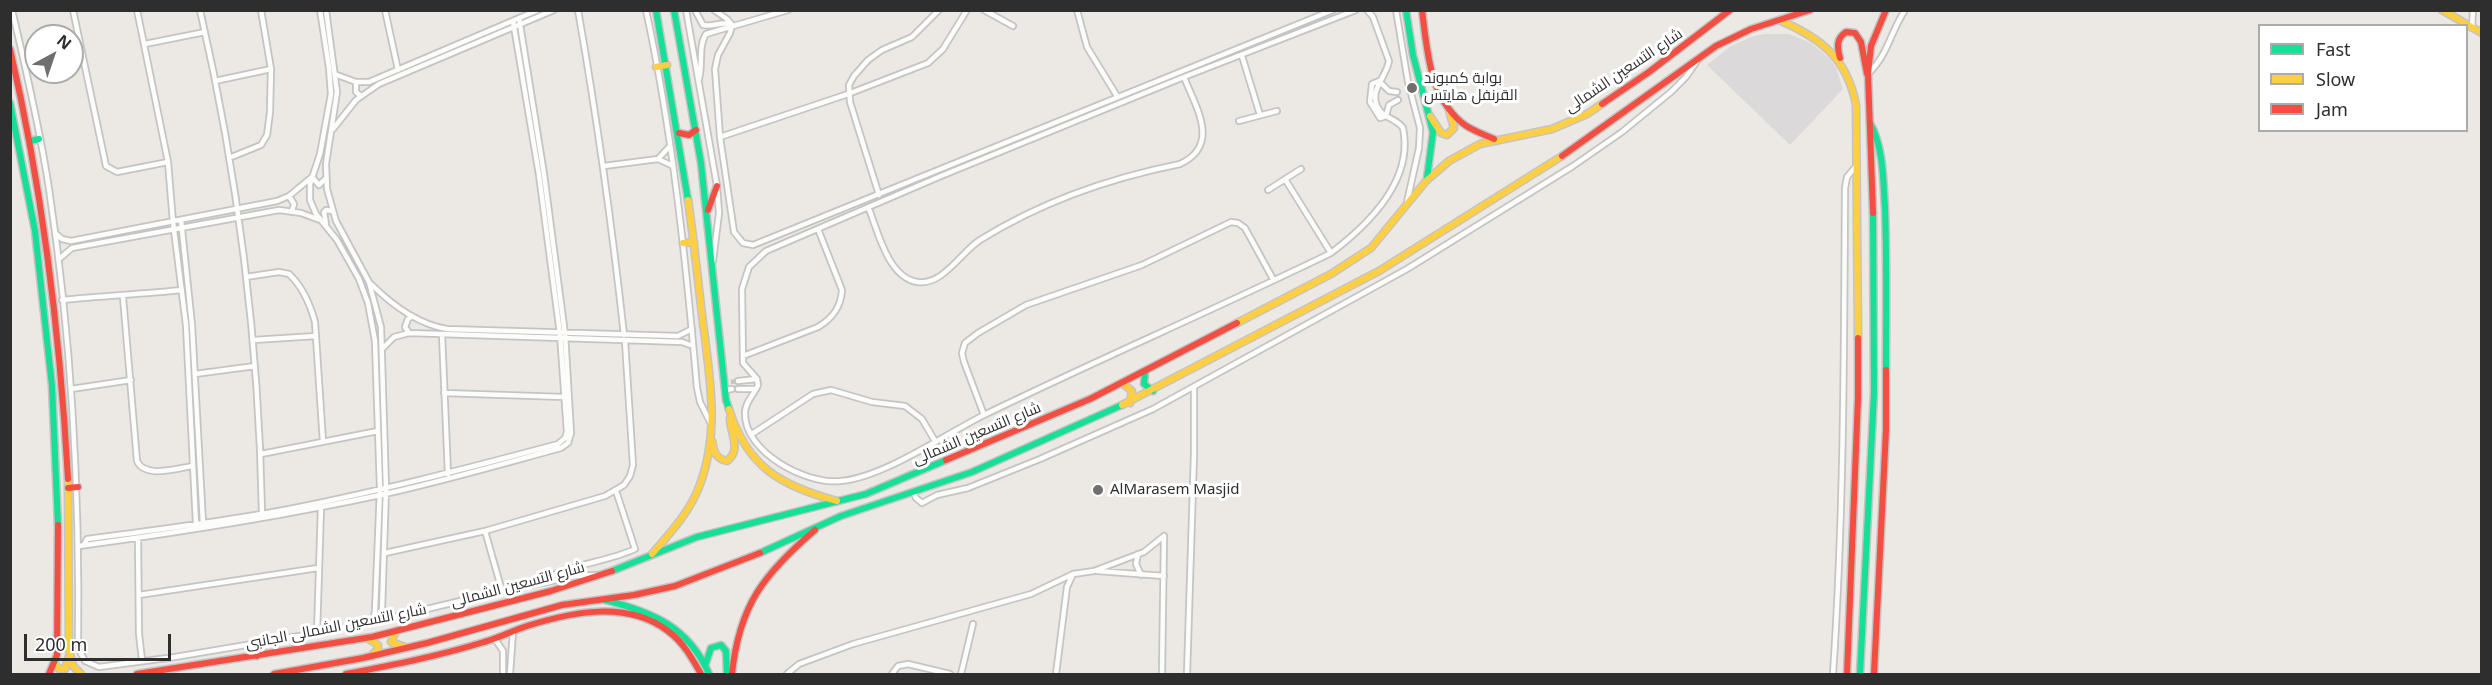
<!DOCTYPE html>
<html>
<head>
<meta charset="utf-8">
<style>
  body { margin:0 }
  #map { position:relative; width:2492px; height:685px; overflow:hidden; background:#ece8e4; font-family:"Noto Sans",sans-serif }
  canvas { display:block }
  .frame { position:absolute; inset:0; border:12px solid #2e2e2e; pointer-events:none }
  .legend { position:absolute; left:2258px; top:24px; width:210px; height:108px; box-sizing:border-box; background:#fff; border:2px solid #ababab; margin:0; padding:8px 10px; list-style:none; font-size:18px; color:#2e2e2e }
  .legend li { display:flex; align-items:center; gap:12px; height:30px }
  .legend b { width:30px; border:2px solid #ababab }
  .north { position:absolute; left:24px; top:24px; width:60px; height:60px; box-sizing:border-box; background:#fff; border:2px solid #ababab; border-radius:50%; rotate:40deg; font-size:16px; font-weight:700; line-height:24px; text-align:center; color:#2e2e2e }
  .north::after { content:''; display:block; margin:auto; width:21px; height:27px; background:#706f6e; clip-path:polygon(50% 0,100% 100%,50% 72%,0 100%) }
  .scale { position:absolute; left:24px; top:634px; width:147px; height:27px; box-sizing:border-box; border:3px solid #2e2e2e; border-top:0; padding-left:8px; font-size:18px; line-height:21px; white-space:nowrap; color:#2e2e2e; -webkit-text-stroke:4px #fff; paint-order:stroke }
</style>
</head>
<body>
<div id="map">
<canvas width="2492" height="685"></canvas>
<div class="frame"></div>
<ul class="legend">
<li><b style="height:8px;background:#16e098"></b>Fast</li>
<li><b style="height:8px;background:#ffcf43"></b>Slow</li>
<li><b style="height:8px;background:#f24e42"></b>Jam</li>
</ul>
<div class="north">N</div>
<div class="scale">200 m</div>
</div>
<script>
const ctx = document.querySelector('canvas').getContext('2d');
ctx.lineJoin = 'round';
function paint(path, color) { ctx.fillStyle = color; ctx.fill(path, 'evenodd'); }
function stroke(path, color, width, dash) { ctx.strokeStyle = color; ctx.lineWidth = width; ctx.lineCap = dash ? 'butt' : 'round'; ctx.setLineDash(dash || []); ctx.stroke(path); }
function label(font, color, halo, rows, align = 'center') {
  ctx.font = font + ' "Noto Sans",Cairo,sans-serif'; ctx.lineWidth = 6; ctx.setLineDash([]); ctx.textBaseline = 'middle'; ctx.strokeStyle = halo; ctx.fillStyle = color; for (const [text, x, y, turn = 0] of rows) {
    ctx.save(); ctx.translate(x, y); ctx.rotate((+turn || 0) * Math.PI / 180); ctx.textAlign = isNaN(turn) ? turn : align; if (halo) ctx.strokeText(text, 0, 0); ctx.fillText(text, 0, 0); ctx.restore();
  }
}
paint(new Path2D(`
  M1766 34H1789L1811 43 1830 59 1836 68 1843 89 1790 145 1707 65 1731 46 1754 36Z`), '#dcd9db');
stroke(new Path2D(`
  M731 382 738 381`), '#c6c3c0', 4.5, [4.5, 2]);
const street = new Path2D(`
  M12 10C26 69 40 129 49 189 72 341 80 494 78 648L85 661 99 667 175 657 317 633 385 619 502 591 576 576 596 575
  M73 10 106 166 117 172 168 162
  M137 10 168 162 173 222 186 325 196 524
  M200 10C238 175 259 345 262 513
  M320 10 329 68 331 94 320 154 310 184V200L316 214 337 240 359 279 368 303 375 341 380 489 375 611 373 622
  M326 10 337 92 326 164 327 189 336 221 369 282 381 327 386 488 382 610 385 619
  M385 10 398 70
  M578 10C597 118 612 226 624 335
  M646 10C673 135 686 262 697 388L700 402 711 424
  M686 10 717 186 719 213 713 261
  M695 10 703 25C713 28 722 20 732 25
  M714 10 727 19 732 25 730 33 718 55 715 69 720 137 734 232 743 243 753 245 1333 10
  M984 10 1013 26
  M1077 10 1087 47 1117 96
  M1356 10 1184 77 941 176 766 251 749 267 742 289 743 363 757 379 758 385C754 395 745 402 745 413 744 452 806 485 841 481 884 477 944 435 984 415 1099 359 1216 309 1331 253 1368 225 1414 180 1403 128 1397 119 1387 119 1380 111 1366 92 1386 79 1389 61L1373 17 1367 10
  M1396 10 1408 82 1420 128 1419 148 1407 202
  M2472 28 2473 10
  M145 44 205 32
  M1242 56 1260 115
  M72 58 82 56
  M25 67 36 65
  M1868 74C1888 55 1890 33 1905 10
  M337 75 356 82H369L538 10
  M699 79C703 65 698 46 706 34L788 10
  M215 81 271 69
  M1379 81 1372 84 1370 102 1380 118 1386 116
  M1379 81 1389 91 1397 92
  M356 82V92L361 96
  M1386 116 1389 105 1398 100
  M1239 121 1277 111
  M333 129 356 100 379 84 554 10
  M720 137 848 94 928 63 943 49 967 10
  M229 158 261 145 267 135 270 112 271 69 261 10
  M658 159 670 146
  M604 166 658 159 673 166
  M1285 179 1331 253
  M1268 190 1301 169
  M879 195 850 102 849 85 854 76 868 60 882 50 912 37 939 10
  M289 196 294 204 292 211
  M869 209C878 232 888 277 917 282 943 286 961 252 980 240 1041 202 1110 178 1180 164 1221 145 1196 108 1184 77
  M181 220 192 325 203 523
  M326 224 324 212 326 210 332 211
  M55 233 62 239 71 241 277 201 289 196 312 177 319 185 325 179
  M59 259 72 248 279 210 301 213 320 220
  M246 277 279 272 289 274C303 287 310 304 315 322L323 442
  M371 284C392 305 417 324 447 329L678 336 692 329
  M123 297 137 461C145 479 178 468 193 466
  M62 300C102 296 142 294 182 290
  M409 333 405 327 408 319 412 316
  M442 334 448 474
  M253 340 316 336
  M382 349 394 337 409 333 682 342 693 346
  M743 356 818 327C833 318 841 307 842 290L818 229
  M195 374 255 366
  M738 381 757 379
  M71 389 131 380
  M738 389H756
  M725 390 732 389
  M444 393 564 397
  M984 415 964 362 962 353 965 343 978 333 1026 305 1142 265 1231 222 1238 223 1245 228 1273 279
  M752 434 813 394 831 390 872 402 905 406 922 419 935 441
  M261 454 378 431
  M913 492 916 498 922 503 937 495 968 488 1040 459 1153 409 1407 269 1573 166 1622 132 1671 92 1686 77 1697 61
  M485 531 502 591
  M138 538 139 634 142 660
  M84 545 87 539C149 531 211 523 273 512 369 494 464 469 558 444L565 438 567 432 560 334 539 175 513 21
  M79 546C182 532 284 516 385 494 444 481 502 464 561 448L568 443 571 433 565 334 544 174 519 18
  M385 553 485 531 605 496 624 485 630 476 633 465 625 341
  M1138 554 1136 564 1141 575
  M1097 571 1164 576
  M541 582C567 564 605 563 635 549L616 491
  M139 595 318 568
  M317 633 321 507
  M495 639 503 651V674
  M510 674 513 631
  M787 674 799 664 853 644 1031 594 1073 574 1094 571 1144 552 1164 536
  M892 674 898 666 908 664 950 674
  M961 674 973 624
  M1056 674 1067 587 1073 574
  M1162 674 1164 536
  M1187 674 1194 454V387
  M1833 674C1844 512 1844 351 1845 188L1847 177 1857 165`);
const fast = new Path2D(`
  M656 10 688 200
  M674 10 701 163 726 400 729 409
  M1406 10 1413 55 1433 132 1427 178
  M10 103 35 231 52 386 58 525
  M1870 123C1884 148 1883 181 1885 208 1887 262 1886 316 1886 370
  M30 141 39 139
  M1145 372 1144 384 1153 391
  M760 553 841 516 972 472 1122 405
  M612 571 697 537 866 494 946 460
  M605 600C652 612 689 627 709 674
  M706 663 711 648 721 645 726 651 727 674
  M1860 674 1874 393 1873 213`);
const slow = new Path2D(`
  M2442 10 2482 33
  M1779 20C1821 38 1847 58 1856 105L1858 338
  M656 67 667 65
  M1430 116 1441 133 1447 135 1454 128 1449 110
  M683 243 694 242
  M1237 323 1331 274 1371 248 1426 181 1449 161 1480 144 1552 129 1587 114 1602 104
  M1122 383 1132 391 1130 403
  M1122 405 1379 271 1562 156
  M729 409C747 467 781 486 837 501
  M712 441C714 452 715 458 727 461 742 450 730 433 730 418
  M68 479 69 649 73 666 81 674
  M652 554C670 533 689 513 699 487 720 434 710 378 703 323 698 282 694 241 688 200
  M396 631 391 642 405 647
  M367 638 378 645V649L371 656
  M55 664 59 669H65L69 656`);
const jam = new Path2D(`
  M1422 10C1427 49 1429 95 1461 122 1470 130 1483 134 1494 139
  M10 49C43 191 60 333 68 479
  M1840 58C1837 47 1836 39 1846 32L1855 33 1861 42 1867 74
  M1602 104 1649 72 1730 10
  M679 133 689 135 696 130
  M1562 156 1716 46 1751 29 1810 10
  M708 210 717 186
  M1873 213 1868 74 1871 46 1886 10
  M946 460 1090 399 1237 323
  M68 488 78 487
  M255 644 257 656
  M49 674 57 655 58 525
  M137 674 372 637 551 591 612 571
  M274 674 363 658 427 643 562 605 634 595 675 586 760 553
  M346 674C393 665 439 656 484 642 499 638 512 631 527 626 572 612 627 600 668 631 683 642 692 658 701 674
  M732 674C739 605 764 574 815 530
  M1847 674 1858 398V338
  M1874 674 1886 430V370`);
stroke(street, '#c5c4c5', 8);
stroke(fast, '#c5c4c5', 9);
stroke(slow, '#c5c4c5', 9);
stroke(jam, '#c5c4c5', 9);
stroke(street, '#fcfcfb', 4.5);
stroke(fast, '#16e098', 6);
stroke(slow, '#ffcf43', 6);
stroke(jam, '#f24e42', 6);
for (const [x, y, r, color] of [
  [1412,88,6,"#706f6e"],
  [1098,490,6,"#706f6e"]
]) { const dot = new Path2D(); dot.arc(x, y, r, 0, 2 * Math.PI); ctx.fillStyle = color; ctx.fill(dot); stroke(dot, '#fff', 2); }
label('15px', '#2e2e2e', '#fff', [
  ["شارع التسعين الشمالى",1624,71,-34],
  ["شارع التسعين الشمالى",977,434,-23],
  ["شارع التسعين الشمالى",518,585,-15],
  ["شارع التسعين الشمالى الجانبى",336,627,-11]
]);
label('15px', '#2e2e2e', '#fff', [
  ["بوابة كمبوند",1424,79],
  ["القرنفل هايتس",1424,96],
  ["AlMarasem Masjid",1110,490]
], 'left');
</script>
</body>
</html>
